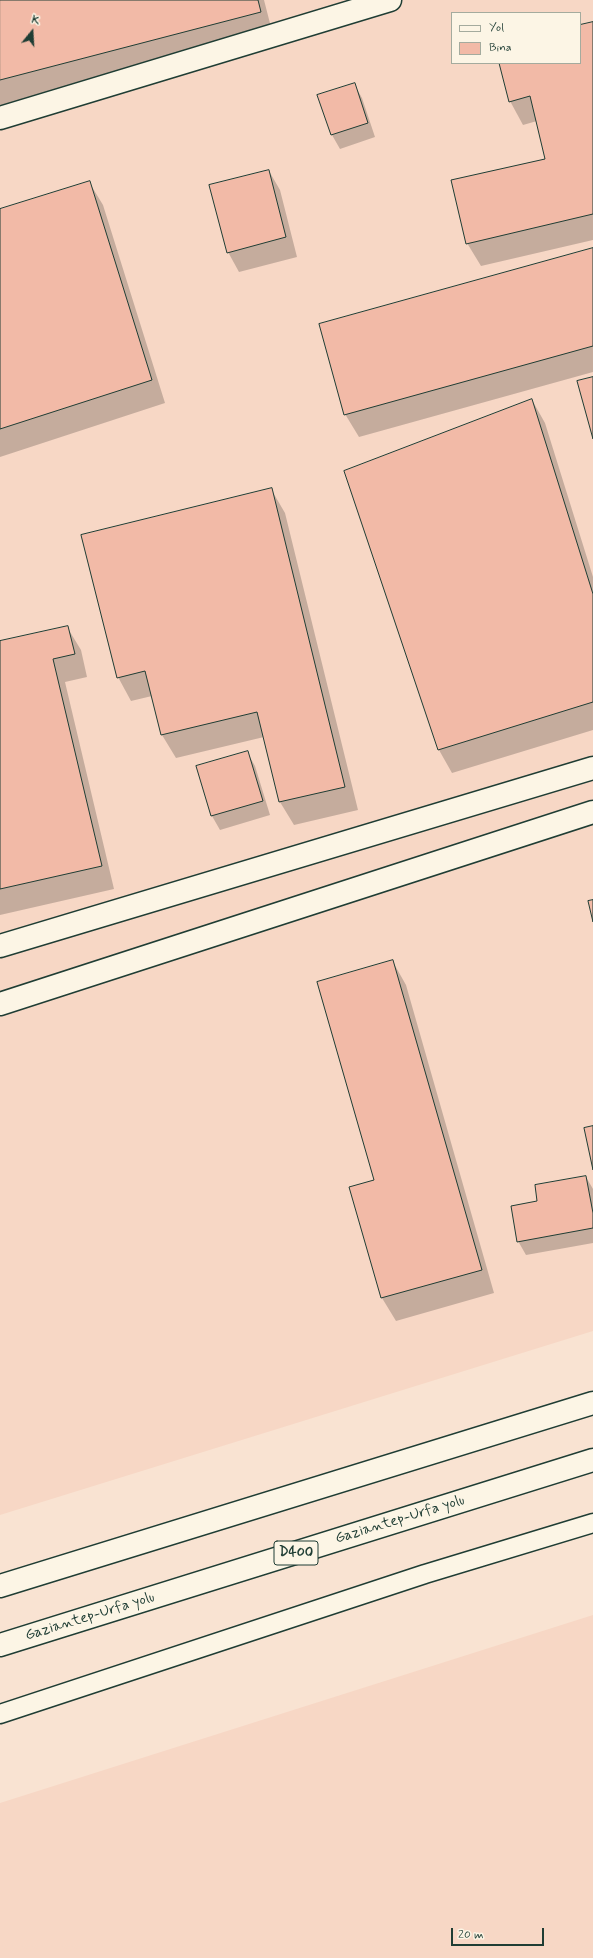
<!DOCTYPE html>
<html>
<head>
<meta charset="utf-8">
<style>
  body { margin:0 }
  #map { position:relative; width:593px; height:1958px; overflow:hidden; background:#f9e3d2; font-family:Mynerve,sans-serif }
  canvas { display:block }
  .legend { position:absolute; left:451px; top:12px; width:130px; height:52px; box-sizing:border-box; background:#fcf5e5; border:1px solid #a4ab9e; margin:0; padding:5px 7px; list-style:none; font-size:12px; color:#1f3d34 }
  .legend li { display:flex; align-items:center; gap:8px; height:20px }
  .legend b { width:20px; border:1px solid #a4ab9e }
  .north { position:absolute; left:12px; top:12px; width:40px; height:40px; -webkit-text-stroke:3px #fcf5e5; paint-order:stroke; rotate:18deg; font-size:11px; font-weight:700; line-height:16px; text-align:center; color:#1f3d34 }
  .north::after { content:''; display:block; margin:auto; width:14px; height:18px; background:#1f3d34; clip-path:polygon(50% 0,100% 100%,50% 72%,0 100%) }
  .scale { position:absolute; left:451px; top:1928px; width:93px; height:18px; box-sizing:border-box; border:2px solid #1f3d34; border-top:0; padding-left:5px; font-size:12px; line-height:14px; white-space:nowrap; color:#1f3d34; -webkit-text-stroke:3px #fcf5e5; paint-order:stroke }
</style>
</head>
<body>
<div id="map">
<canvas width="593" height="1958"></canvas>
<ul class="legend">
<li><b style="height:5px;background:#fcf5e5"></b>Yol</li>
<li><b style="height:11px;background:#f2baa7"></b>Bina</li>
</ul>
<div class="north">K</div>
<div class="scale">20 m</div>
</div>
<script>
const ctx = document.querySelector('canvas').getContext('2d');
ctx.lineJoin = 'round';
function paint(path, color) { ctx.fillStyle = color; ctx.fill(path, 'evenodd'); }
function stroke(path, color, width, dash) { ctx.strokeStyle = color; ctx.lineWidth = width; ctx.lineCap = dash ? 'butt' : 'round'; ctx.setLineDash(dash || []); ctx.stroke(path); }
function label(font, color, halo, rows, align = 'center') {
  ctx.font = font + ' Mynerve,sans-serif'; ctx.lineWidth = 4; ctx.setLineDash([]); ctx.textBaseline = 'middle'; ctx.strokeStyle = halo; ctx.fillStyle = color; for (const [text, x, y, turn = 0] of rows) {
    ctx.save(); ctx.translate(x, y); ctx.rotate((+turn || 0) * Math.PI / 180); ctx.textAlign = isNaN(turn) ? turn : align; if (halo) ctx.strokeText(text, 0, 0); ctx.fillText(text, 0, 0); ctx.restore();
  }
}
paint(new Path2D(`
  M0 0H593V1331L0 1515ZM452 13H580V63H452Z
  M593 1615V1958H0V1803Z`), '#f7d7c5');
paint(new Path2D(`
  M0 0H264L273 35 0 106Z
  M593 23V240L481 266 467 243 546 160 537 121 523 125 510 101 500 63H580V26Z
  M354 84 362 98 375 137 340 149 332 135 319 95Z
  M269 171 280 190 297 257 239 272 228 252Z
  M89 182 103 205 165 403 0 457V210Z
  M593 249V372L359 437 345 414Z
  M532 400 545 423 593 577V730L452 773 439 750Z
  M271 489 285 513 358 810 294 825 280 802 264 737 176 758 162 735 152 696 131 701 118 677Z
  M67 627 81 650 87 677 65 682 114 889 0 915V642Z
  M247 752 255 766 270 815 220 830 212 816 197 767Z
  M393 962 406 985 494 1293 396 1321 382 1298 375 1181Z
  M586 1177 593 1189V1243L526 1255 518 1241 539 1202Z`), '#0003');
const building = new Path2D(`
  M0 0H258L261 12 0 80Z
  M593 22V214L466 244 451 180 545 159 530 96 509 102 499 63H580V25Z
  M355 83 368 123 331 135 317 95Z
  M269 170 286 237 227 253 209 185Z
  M90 181 152 380 0 429V209Z
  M593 248V346L344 415 319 324Z
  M593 377V439L577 381Z
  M532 399 593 594V702L438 750 344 471Z
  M272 488 345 787 279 802 257 712 161 735 145 671 117 678 81 535Z
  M68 626 75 654 53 659 102 866 0 889V641Z
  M248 751 263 801 211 816 196 766Z
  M593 900V922L588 901Z
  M393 960 482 1270 381 1298 349 1187 374 1180 317 982Z
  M593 1126V1170L584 1128Z
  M586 1176 593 1213V1228L517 1242 511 1206 537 1201 535 1185Z`);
paint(building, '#f2baa7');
stroke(building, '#1f3d34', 1);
const service = new Path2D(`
  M0 1714 425 1574 593 1523`);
const minor = new Path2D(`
  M0 118 390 0`);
const tertiary = new Path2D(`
  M0 946 593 768
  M0 1004 593 812`);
const trunk = new Path2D(`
  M0 1586 593 1403
  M0 1645 593 1460`);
stroke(service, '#1f3d34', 21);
stroke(minor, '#1f3d34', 25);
stroke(tertiary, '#1f3d34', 25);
stroke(trunk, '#1f3d34', 25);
stroke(service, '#fcf5e5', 18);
stroke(minor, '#fcf5e5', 22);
stroke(tertiary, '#fcf5e5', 22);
stroke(trunk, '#fcf5e5', 22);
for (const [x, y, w] of [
  [296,1553,44]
]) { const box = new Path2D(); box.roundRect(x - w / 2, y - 12, w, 24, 3); ctx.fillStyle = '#fcf5e5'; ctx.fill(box); stroke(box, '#1f3d34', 1); }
label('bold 14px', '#1f3d34', null, [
  ["D400",296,1553]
]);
label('15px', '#1f3d34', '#fcf5e5', [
  ["Gaziantep-Urfa yolu",400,1520,-17],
  ["Gaziantep-Urfa yolu",90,1617,-17]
]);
</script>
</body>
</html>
